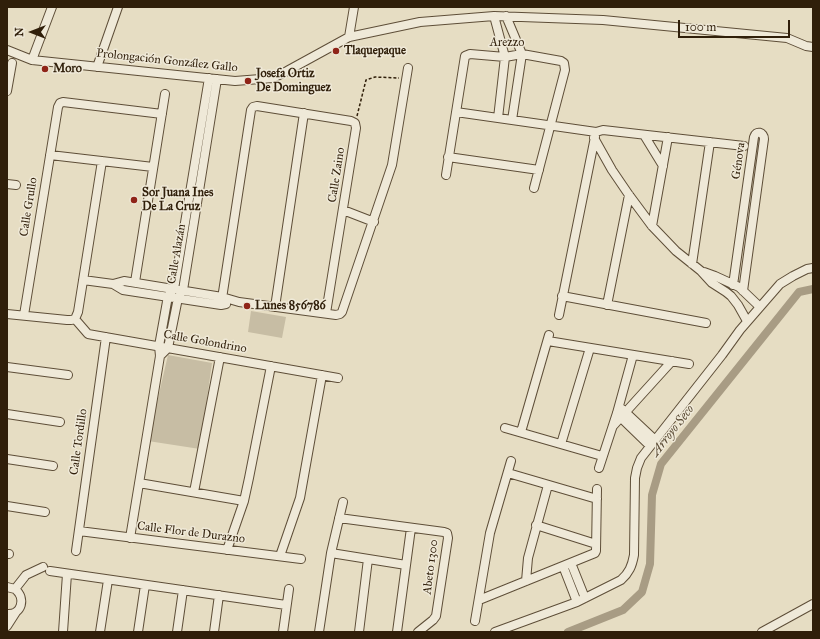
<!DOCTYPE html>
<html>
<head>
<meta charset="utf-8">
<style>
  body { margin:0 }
  #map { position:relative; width:820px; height:639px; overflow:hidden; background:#e6ddc3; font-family:"IM FELL Great Primer",serif }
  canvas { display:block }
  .frame { position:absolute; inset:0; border:8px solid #301f0a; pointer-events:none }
  .north { position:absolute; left:12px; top:12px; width:40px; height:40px; -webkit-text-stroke:3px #efe9d8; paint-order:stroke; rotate:270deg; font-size:11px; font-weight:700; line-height:16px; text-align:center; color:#301f0a }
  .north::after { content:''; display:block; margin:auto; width:14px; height:18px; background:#301f0a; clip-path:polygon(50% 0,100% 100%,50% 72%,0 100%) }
  .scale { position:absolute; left:678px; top:20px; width:112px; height:18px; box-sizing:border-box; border:2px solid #301f0a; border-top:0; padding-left:5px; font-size:12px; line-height:14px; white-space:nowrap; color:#301f0a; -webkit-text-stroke:3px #efe9d8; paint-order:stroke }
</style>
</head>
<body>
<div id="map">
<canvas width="820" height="639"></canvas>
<div class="frame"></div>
<div class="north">N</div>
<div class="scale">100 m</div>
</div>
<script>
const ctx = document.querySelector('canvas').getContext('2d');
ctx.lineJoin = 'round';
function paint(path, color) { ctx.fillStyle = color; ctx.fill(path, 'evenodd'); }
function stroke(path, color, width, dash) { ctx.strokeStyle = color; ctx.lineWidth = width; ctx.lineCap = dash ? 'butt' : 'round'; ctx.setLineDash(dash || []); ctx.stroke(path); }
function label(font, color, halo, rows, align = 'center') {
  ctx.font = font + ' "IM FELL Great Primer",serif'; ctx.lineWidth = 3; ctx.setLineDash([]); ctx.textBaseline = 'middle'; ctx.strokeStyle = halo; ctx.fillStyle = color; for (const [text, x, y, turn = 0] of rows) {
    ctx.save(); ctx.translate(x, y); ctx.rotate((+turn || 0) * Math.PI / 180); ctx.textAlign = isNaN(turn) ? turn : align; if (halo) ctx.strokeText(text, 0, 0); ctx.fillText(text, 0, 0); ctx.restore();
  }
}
paint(new Path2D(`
  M251 311 286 317 282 338 248 332Z
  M168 355 212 363 200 449 148 441Z`), '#c7bda4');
stroke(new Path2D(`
  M568 632 623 610 642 592 650 564 652 495 661 464 799 292 813 289`), '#a89c84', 8);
const minor = new Path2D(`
  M494 16 505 57 498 118
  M506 16 522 54 512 120
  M349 37 354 7
  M7 50 32 60 235 81 273 78 287 71 349 37 420 22 494 16 603 20 787 38 806 46 813 47
  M32 60 52 7
  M97 67 118 7
  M7 91 12 63
  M456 112 596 132 603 130 744 146
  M644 135 663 166
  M594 138 612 170 629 195 652 226 676 251 701 271 712 283 726 292 731 296 738 305 747 321
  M50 155 153 167
  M448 157 539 170
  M446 175 465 56 470 54 505 57 522 54 561 61 564 63 565 70 534 188
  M7 184 16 185
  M343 210 374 222
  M652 226 668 137
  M692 264 710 142
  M704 272 715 276 739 287 760 307
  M83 280 113 284 123 290 221 305 226 304
  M135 282 165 94
  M113 284 124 281 222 297 239 302 336 315 340 314 342 312 392 165 408 68
  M733 285 754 137C756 130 764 132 764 139L743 291
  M562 296 706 323
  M221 305 251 110 253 107 257 106 351 121 355 123 356 128 326 313
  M607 305 629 195
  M275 307 304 113
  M7 314 67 320H71L75 319
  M24 315 58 107 60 103 63 102 162 114
  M559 315 595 137
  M75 319 88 334 338 378
  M75 319 78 312 102 161
  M548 341 689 364
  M160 356 168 348 178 298 183 290 217 79
  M7 367 68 375
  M622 409 655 440
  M7 414 60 422
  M618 415 650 446
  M613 426 672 361
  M505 428 602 456
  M521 432 549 335
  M561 444 590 348
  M7 459 53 466
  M599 468 617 413 633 355
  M508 473 597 499
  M139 483 244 501
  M194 492 220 357
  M7 506 45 512
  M339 518 444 532 447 533 448 538 436 616 433 620 418 632
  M536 525 596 544
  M79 531 301 559
  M130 538 160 356 159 346 168 296 174 289 209 78
  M227 550 244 501 249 478 271 366
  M76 551 106 337
  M331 553 406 565
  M7 554H9
  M280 556 300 498 322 375
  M571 563 585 598
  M563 566 577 602
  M50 571 286 605
  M526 581 528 558 548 485
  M7 587 15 589
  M15 589 26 575 43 567
  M479 600 595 553 596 551 597 489
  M7 614C22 615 26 598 15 589
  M475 621 490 533 511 461
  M7 626 16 612
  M63 632 67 574
  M100 632 108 580
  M138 632 145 585
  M177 632 183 590
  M214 632 219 595
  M283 632 289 589
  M319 632 331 553 343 502
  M359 632 368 559
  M397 632 411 528
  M495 632 577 602 621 580C629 573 632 566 634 555L635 478 637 468 641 458 722 355 740 330 780 284 793 276 807 269 813 268
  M762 632 813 604`);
stroke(minor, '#5e4e38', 10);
stroke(new Path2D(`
  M357 116 366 80 375 77 399 78`), '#301f0a', 1.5, [3, 2]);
stroke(minor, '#efe9d8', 8);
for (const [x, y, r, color] of [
  [336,51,4,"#8f2418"],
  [45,69,4,"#8f2418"],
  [248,81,4,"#8f2418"],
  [134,200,4,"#8f2418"],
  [247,306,4,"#8f2418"]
]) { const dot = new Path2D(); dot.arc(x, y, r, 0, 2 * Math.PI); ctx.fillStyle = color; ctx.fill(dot); stroke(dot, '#efe9d8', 1.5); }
label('12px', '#301f0a', '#efe9d8', [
  ["Arezzo",507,43],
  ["Prolongación González Gallo",167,61,6],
  ["Génova",739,161,-82],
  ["Calle Zaino",337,175,-81],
  ["Calle Grullo",29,207,-81],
  ["Calle Alazán",177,254,-80],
  ["Calle Golondrino",205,342,10],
  ["Calle Tordillo",79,442,-82],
  ["Calle Flor de Durazno",191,533,7],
  ["Abeto 1300",431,567,-83]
]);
label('bold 12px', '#301f0a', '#efe9d8', [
  ["Tlaquepaque",344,51],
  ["Moro",53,69],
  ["Josefa Ortiz",256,74],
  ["De Dominguez",256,88],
  ["Sor Juana Ines",142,193],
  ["De La Cruz",142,207],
  ["Lunes 856786",255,306]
], 'left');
label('italic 13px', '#5a4b35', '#efe9d8', [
  ["Arroyo Seco",673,431,-52]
]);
</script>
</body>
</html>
